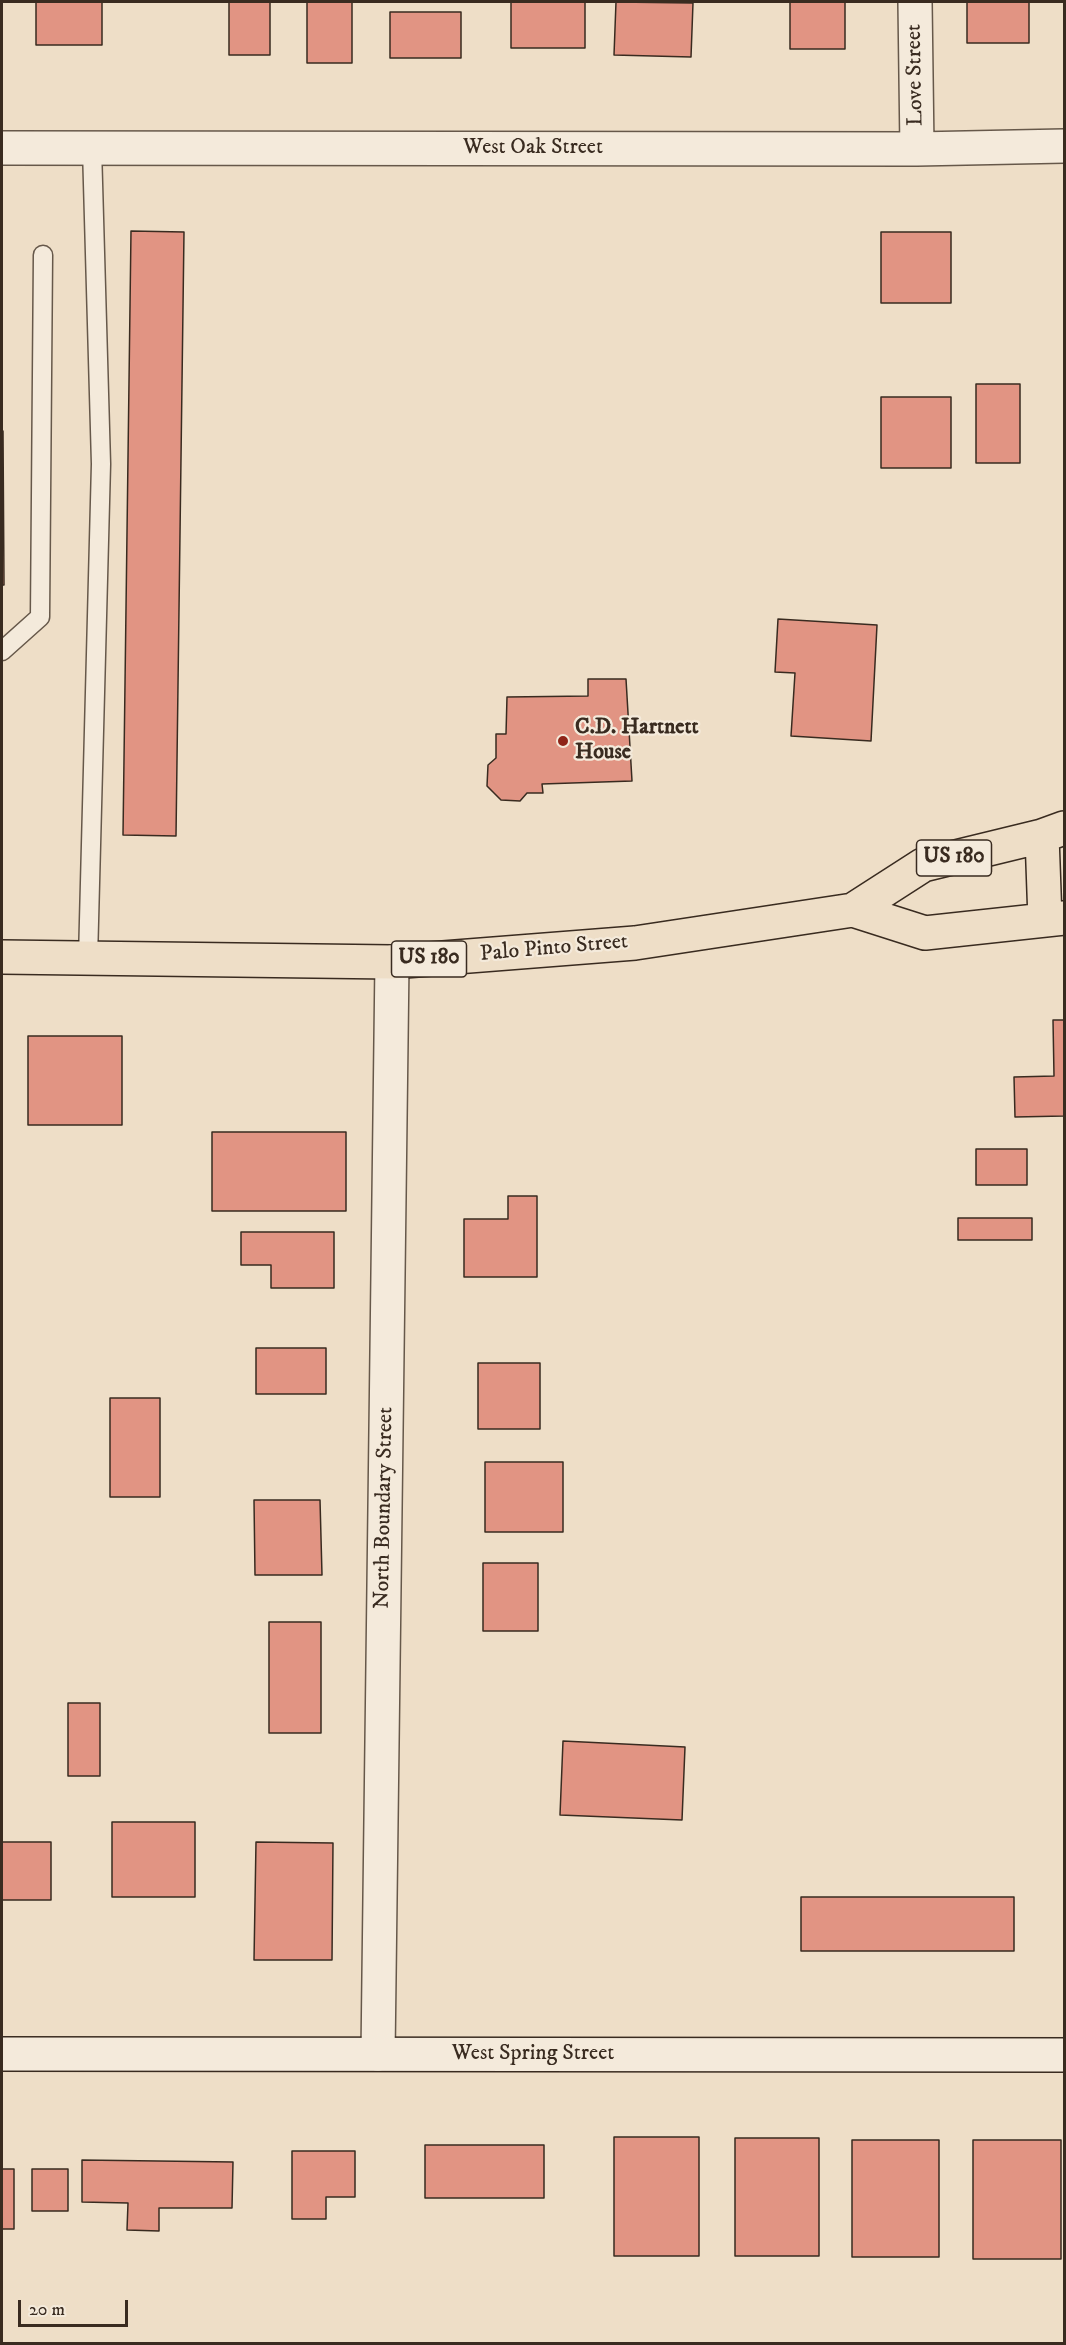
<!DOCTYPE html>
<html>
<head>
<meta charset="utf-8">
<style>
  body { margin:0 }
  #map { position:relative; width:1066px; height:2345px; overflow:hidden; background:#eedec7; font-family:"IM FELL DW Pica",serif }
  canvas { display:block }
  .frame { position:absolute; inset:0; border:3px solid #392b20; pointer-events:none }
  .scale { position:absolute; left:18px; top:2300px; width:110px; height:27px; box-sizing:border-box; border:3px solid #392b20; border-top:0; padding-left:8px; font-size:18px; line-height:21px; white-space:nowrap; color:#392b20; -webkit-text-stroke:4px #f4eadb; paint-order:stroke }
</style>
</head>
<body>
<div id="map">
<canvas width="1066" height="2345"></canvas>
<div class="frame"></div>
<div class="scale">20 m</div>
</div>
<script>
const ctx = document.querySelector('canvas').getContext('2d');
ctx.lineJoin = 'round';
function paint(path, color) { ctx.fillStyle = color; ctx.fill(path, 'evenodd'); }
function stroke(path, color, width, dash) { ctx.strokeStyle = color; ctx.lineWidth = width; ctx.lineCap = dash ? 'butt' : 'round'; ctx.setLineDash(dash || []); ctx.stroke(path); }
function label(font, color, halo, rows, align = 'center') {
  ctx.font = font + ' "IM FELL DW Pica",serif'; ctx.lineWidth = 4.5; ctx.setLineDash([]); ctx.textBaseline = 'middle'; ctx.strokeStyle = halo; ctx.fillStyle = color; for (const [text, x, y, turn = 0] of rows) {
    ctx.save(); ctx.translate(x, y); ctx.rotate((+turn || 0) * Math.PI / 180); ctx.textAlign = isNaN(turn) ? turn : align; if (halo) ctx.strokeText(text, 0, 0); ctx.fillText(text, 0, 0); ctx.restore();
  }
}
const building = new Path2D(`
  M36 2H102V45H36Z
  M229 2H270V55H229Z
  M307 2H352V63H307Z
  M511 2H585V48H511Z
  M616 2 693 3 691 57 614 55Z
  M790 2H845V49H790Z
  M967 2H1029V43H967Z
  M390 12H461V58H390Z
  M131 231 184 232 176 836 123 835Z
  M881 232H951V303H881Z
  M976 384H1020V463H976Z
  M881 397H951V468H881Z
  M2 431H3L4 585H2Z
  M778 619 877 625 871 741 791 736 795 673 775 672Z
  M588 679H626L632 781 542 784 543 793H527L520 801 501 800 487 786 488 765 496 758V734H506L507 697 588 696Z
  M1053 1020H1064V1116L1015 1117 1014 1077 1054 1076Z
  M28 1036H122V1125H28Z
  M212 1132H346V1211H212Z
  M976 1149H1027V1185H976Z
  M508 1196H537V1277H464V1219H508Z
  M958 1218H1032V1240H958Z
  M241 1232H334V1288H271V1265H241Z
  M256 1348H326V1394H256Z
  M478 1363H540V1429H478Z
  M110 1398H160V1497H110Z
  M485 1462H563V1532H485Z
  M254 1500H320L322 1575H255Z
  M483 1563H538V1631H483Z
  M269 1622H321V1733H269Z
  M68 1703H100V1776H68Z
  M563 1741 685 1747 682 1820 560 1815Z
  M112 1822H195V1897H112Z
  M2 1842H51V1900H2Z
  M256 1842 333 1843 332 1960H254Z
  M801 1897H1014V1951H801Z
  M614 2137H699V2256H614Z
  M735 2138H819V2256H735Z
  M852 2140H939V2257H852Z
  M973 2140H1061V2259H973Z
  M425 2145H544V2198H425Z
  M292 2151H355V2197H326V2219H292Z
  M82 2160 233 2162 232 2208H159V2231L127 2230 128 2203 82 2202Z
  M2 2169H14V2229H2Z
  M32 2169H68V2211H32Z`);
paint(building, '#e19483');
stroke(building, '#392b20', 1.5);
const lane = new Path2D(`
  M2 651 40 617 43 255
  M88 959 101 464 92 148`);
const street = new Path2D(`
  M915 2 917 149
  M2 148 917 149 1064 146
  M378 2054 392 962`);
const secondary = new Path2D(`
  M2 2054 1064 2055`);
const primary = new Path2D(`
  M1042 836 1045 920
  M853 910 925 933 1064 918
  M2 957 392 962 635 943 853 910 923 865 1042 836 1064 828`);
stroke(lane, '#66584a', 21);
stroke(street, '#66584a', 36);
stroke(secondary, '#392b20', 36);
stroke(primary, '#392b20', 36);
stroke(lane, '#f4eadb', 18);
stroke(street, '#f4eadb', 33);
stroke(secondary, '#f4eadb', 33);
stroke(primary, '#eedec7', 33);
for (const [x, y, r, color] of [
  [563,741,6,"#8f2418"]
]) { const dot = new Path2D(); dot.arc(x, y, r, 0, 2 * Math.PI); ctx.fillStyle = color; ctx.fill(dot); stroke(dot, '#f4eadb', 2); }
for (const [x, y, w] of [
  [954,858,75],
  [429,959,75]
]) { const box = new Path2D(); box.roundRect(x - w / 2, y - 18, w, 36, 4.5); ctx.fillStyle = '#f4eadb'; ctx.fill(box); stroke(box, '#392b20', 1.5); }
label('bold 21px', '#392b20', null, [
  ["US 180",954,858],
  ["US 180",429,959]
]);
label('22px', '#392b20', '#f4eadb', [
  ["Love Street",916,75,-91],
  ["West Oak Street",533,148],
  ["Palo Pinto Street",554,949,-5],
  ["North Boundary Street",385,1508,-89],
  ["West Spring Street",533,2054]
]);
label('bold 22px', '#392b20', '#f4eadb', [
  ["C.D. Hartnett",575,728],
  ["House",575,753]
], 'left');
</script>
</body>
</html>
